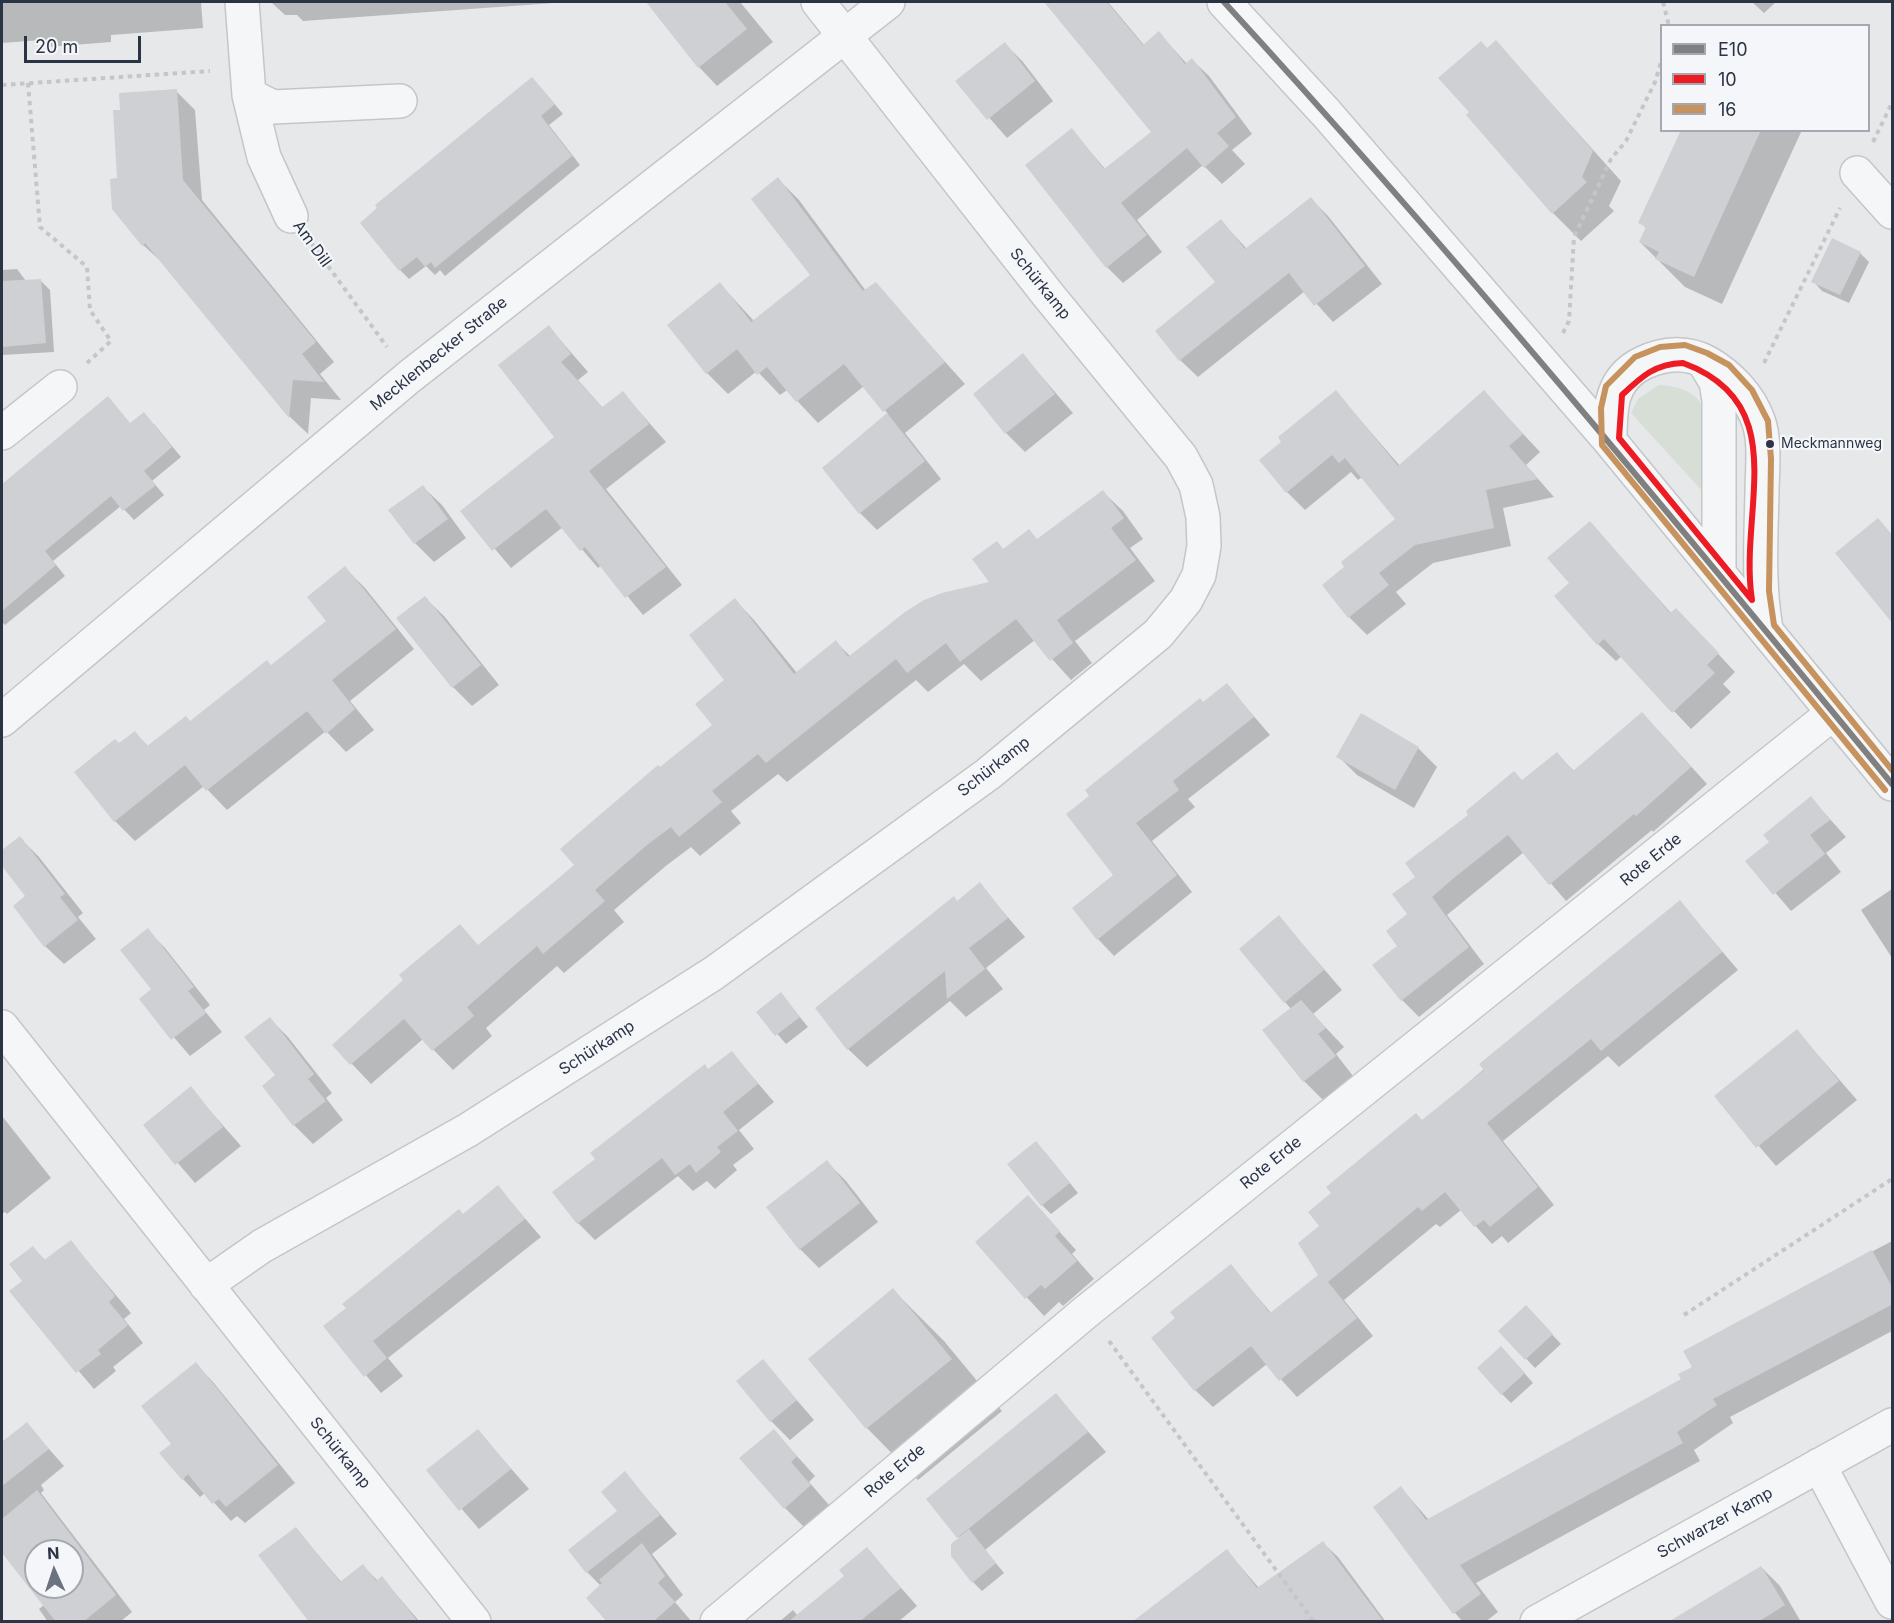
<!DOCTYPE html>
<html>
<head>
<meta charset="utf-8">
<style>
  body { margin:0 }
  #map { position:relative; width:1894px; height:1623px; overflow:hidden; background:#e6e8ea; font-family:Inter,sans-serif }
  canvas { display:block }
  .frame { position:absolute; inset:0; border:3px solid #2b3445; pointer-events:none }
  .legend { position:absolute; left:1660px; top:24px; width:210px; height:108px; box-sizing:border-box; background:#f4f6f9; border:2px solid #a4a8b1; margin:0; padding:8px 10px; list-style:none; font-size:18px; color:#2b3445 }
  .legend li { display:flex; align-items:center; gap:12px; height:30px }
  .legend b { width:30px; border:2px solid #a4a8b1 }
  .north { position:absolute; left:24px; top:1539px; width:60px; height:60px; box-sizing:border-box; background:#f4f6f9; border:2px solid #a4a8b1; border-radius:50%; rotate:357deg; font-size:16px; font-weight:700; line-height:24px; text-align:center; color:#2b3445 }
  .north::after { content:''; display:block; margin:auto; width:21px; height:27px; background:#6c737f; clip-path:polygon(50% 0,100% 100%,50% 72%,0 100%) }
  .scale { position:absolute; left:24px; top:36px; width:117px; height:27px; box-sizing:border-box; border:3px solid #2b3445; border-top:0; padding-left:8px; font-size:18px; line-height:21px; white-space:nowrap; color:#2b3445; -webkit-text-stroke:4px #f4f6f9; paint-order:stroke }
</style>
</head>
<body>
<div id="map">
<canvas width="1894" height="1623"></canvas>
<div class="frame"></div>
<ul class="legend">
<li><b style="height:8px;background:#808080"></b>E10</li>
<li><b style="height:8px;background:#ed1c24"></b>10</li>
<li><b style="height:8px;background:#c6925e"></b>16</li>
</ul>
<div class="north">N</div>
<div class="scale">20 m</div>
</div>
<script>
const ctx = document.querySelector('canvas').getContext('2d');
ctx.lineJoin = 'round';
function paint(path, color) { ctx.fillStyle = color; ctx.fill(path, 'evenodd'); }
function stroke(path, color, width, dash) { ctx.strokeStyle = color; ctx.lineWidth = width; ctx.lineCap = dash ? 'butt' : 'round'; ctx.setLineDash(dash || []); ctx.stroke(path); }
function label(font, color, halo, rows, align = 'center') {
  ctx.font = font + ' Inter,sans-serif'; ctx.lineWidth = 4.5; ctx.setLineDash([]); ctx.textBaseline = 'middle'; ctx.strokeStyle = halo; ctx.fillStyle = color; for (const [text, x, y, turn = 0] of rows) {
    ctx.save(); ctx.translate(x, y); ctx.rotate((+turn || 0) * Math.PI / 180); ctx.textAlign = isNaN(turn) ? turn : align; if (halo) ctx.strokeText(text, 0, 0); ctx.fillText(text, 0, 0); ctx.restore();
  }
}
paint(new Path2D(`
  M1659 385C1675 386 1696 390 1703 408 1707 420 1704 477 1705 494L1631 413 1638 399Z`), '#d6ded6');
paint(new Path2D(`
  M2 2H201L203 28 111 35V42L48 47 42 40 2 43Z
  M271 2H568L303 21 297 15H285Z
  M647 2H740L773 42 717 86 699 67Z
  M1046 2H1108L1144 45 1159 33 1187 64 1192 60 1209 76 1252 134 1232 150 1245 164 1222 184 1203 165 1137 220 1162 252 1123 283 1107 267 1072 130 1106 170 1153 132Z
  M1752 2H1776L1764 13Z
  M1496 42 1621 181 1609 206 1614 211 1581 241 1553 213 1471 112 1487 49Z
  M1005 44 1023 62 1053 101 1007 138 958 82Z
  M541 88 563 114 549 125 580 165 445 276 440 270 435 275 426 266 409 279 400 270 380 209Z
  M176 91 195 110 202 200 334 362 320 374 341 400 311 398 308 434 290 417 163 263 143 245 114 209Z
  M1682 130H1802L1722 304 1685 287 1640 242 1647 229 1640 222Z
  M778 179 799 200 866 291 875 284 965 384 905 433 941 479 877 530 860 513 888 414 864 386 818 423 787 390 780 395 757 371 728 394 707 373 720 284 754 321 812 275Z
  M1311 199 1328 216 1382 284 1333 322 1305 291 1198 377 1180 360 1217 283 1221 221 1247 249Z
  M1860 253 1869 262 1849 303 1822 291 1813 281Z
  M17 269 26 281H41L50 290 54 352 2 355V270Z
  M549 327 588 372 578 380 603 408 623 393 666 442 606 489 682 585 643 615 602 565 598 568 563 527 511 568 463 511 556 437Z
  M1023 355 1073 413 1025 452 1006 433Z
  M1336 392 1400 466 1484 392 1540 452 1526 465 1554 497 1503 508 1511 546 1433 563 1396 592 1406 604 1367 635 1349 617 1398 519 1362 477 1358 480 1351 472 1305 510 1287 492 1283 442Z
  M108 399 131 425 154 424 181 457 152 481 164 495 134 520 121 506 53 561 65 576 5 625 2 622V486Z
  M423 487 442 505 466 538 434 562 415 543Z
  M1103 492 1123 511 1143 539 1130 548 1155 581 1075 641 1092 663 1071 680 1035 640 981 681 964 664 928 692 916 680 787 782 778 774 731 811 741 823 700 856 691 847 667 865 614 910 624 922 564 973 557 966 486 1028 492 1036 453 1070 423 1039 371 1084 334 1045 479 946 576 865 660 769 715 725 726 680 735 600 754 620 797 673 836 642 851 657 992 583 1004 550 1038 540Z
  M1590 523 1672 614 1694 628 1735 672 1723 684 1731 692 1691 729 1622 656 1616 661 1598 644 1571 583Z
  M345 568 365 588 414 649 350 701 374 730 346 752 326 731 227 810 204 786 135 841 115 821 119 745 135 733 149 747 191 723 271 666 328 621Z
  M425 598 444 616 499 685 472 706 453 687 398 618Z
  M1227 685 1270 735 1188 799 1195 807 1152 841 1192 892 1114 956 1098 939 1115 875 1091 796Z
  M1361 715 1418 748 1437 767 1414 808 1357 775 1338 756Z
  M1658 730 1707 784 1653 832 1652 830 1566 901 1524 852 1447 915 1484 964 1419 1017 1402 1000 1399 946 1417 877 1557 754 1575 772Z
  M1811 798 1846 837 1826 853 1841 872 1791 911 1748 861 1771 842Z
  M20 838 39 857 83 913 78 917 96 939 64 964 45 946 27 896 2 864V852Z
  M980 885 1025 937 986 968 1003 989 966 1017 950 1001 867 1067 848 1049 958 902Z
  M1892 889V958L1861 910Z
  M1680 902 1738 970 1619 1067 1608 1056 1503 1141 1554 1205 1508 1243 1502 1236 1492 1244 1461 1210 1440 1227 1436 1224 1344 1300 1373 1336 1297 1397 1267 1364 1213 1407 1195 1390 1177 1318 1231 1266 1272 1314 1320 1275 1321 1226 1422 1122Z
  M1279 917 1342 990 1313 1014 1344 1047 1336 1054 1353 1076 1323 1100 1304 1081 1291 1009 1285 1002Z
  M147 930 165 948 210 1005 204 1010 222 1032 190 1056 141 999 153 990Z
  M781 994 808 1027 786 1044 758 1012Z
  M270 1019 288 1037 332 1093 326 1098 343 1120 313 1144 294 1125 277 1075Z
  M1797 1031 1857 1100 1776 1166 1716 1096Z
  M732 1053 774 1102 739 1130 754 1149 733 1165 737 1170 715 1189 707 1181 693 1191 678 1176 595 1240 578 1223 709 1071Z
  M190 1088 241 1146 195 1183 145 1125Z
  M2 1116 51 1178 7 1214 5 1212 2 1214Z
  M1045 1152 1078 1193 1051 1214 1042 1205Z
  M827 1162 846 1181 878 1222 819 1268 800 1249 768 1207Z
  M498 1187 541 1237 388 1358 403 1376 381 1393 325 1327Z
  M1028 1197 1076 1250 1072 1254 1094 1279 1063 1306 1059 1302 1044 1316 977 1243Z
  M1892 1241V1331L1730 1417 1733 1423 1694 1450 1700 1461 1476 1583 1498 1612 1485 1622H1463L1455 1613 1376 1507 1401 1488 1429 1520 1683 1380 1694 1368 1685 1351Z
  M71 1242 131 1313 124 1319 143 1343 113 1367 116 1371 94 1389 11 1292 24 1281 33 1248 46 1261Z
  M893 1290 944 1341 1002 1411 918 1480 867 1428 810 1359Z
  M1535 1316 1561 1344 1535 1368 1500 1331Z
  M1510 1357 1533 1383 1511 1403 1502 1394Z
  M763 1361 814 1420 790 1440 771 1421Z
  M196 1364 213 1382 295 1483 245 1523 237 1516 231 1521 205 1493 200 1497 183 1479 173 1444Z
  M1056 1395 1106 1452 985 1550 1004 1573 982 1591 973 1582 960 1538 928 1499Z
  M27 1424 64 1466 41 1485 44 1490 41 1493 132 1612 120 1622H48L39 1609 44 1605 2 1550V1442ZM36 1551H72V1587H36Z
  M478 1431 529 1489 479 1529 428 1470Z
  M774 1431 815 1476 809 1482 829 1505 804 1527 785 1508Z
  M625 1473 677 1534 652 1554 683 1595 675 1602 692 1622H609L601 1586 587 1572 619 1511Z
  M296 1529 342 1583 363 1566 378 1581 382 1578 420 1622H311Z
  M1323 1543 1338 1557 1386 1622H1198L1227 1551 1259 1588Z
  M867 1549 917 1606 898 1622H779L793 1610 798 1616 846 1576Z
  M1761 1567 1780 1586 1801 1622H1670Z`), '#0003');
paint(new Path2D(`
  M646 2H725L747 29 698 68Z
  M1044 2H1107L1143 45 1159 31 1185 64 1192 58 1236 117 1217 133 1229 146 1204 168 1187 148 1121 203 1147 235 1106 268 1025 165 1072 128 1104 169 1151 132Z
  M1496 40 1593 151 1582 177 1587 182 1552 214 1466 115 1469 112 1438 78 1481 41 1487 48Z
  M1005 42 1035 81 987 120 955 81Z
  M532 77 555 104 541 116 572 156 435 268 431 262 425 267 417 257 399 271 360 223 377 208 375 205Z
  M177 89 183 180 316 342 302 354 324 382 293 380 289 418 145 243 142 246 112 209 110 179 117 178 113 110H120L119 93Z
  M1681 130H1761L1694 277 1655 259 1659 252 1639 242 1646 227 1638 223Z
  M778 177 863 291 876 282 945 362 883 412 844 364 796 402 767 367 757 375 737 349 706 374 667 325 720 282 751 322 810 275 751 199Z
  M1311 197 1365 266 1314 306 1289 273 1179 361 1155 331 1215 282 1186 247 1221 219 1245 249Z
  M1832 238 1861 252 1840 295 1811 282Z
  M41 279 46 343 2 347V281Z
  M549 325 571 354 561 362 602 407 623 391 649 424 589 471 666 567 625 598 585 547 580 551 546 509 492 551 460 511 554 437 498 365Z
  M1023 353 1055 394 1005 434 973 394Z
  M1336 390 1398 466 1484 390 1523 434 1509 446 1538 479 1486 490 1494 528 1415 545 1379 573 1389 585 1348 618 1322 585 1344 567 1341 562 1395 519 1345 458 1339 463 1332 455 1286 493 1259 460 1281 442 1278 437Z
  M108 396 130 423 144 412 172 447 144 471 156 485 123 511 111 496 45 551 56 565 2 611V484Z
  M887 413 925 461 859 514 822 468Z
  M423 485 448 519 414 544 388 510Z
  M1103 490 1124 518 1111 528 1136 560 1057 620 1073 643 1050 661 1016 619 960 662 946 643 907 673 896 659 766 763 758 754 712 791 722 802 679 837 671 827 647 845 595 890 605 901 543 954 537 946 467 1007 474 1016 432 1051 404 1019 350 1065 332 1045 403 980 399 975 460 924 478 945 548 887 574 865 560 849 658 765 660 767 712 725 695 704 724 680 689 635 735 598 794 674 836 640 848 657 905 612 924 600 942 593 989 582 972 559 997 541 1003 549 1029 529 1037 539Z
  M1878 518 1893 536V624L1835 553Z
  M1590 521 1670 613 1676 608 1719 653 1707 665 1715 673 1672 713 1604 639 1597 645 1554 596 1569 583 1547 558Z
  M345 566 396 629 332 680 355 709 326 734 307 711 206 791 185 765 114 822 74 772 115 739 119 743 135 731 147 746 186 716 190 721 267 660 271 665 326 621 307 597Z
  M425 596 481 665 452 688 396 618Z
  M1227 683 1254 717 1173 781 1179 790 1136 823 1177 875 1097 940 1072 908 1113 875 1066 814 1089 796 1085 790 1200 698 1203 702Z
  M1642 712 1691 767 1636 816 1634 814 1549 885 1508 835 1455 877 1432 897 1469 947 1401 1001 1372 965 1397 946 1386 931 1407 914 1392 894 1415 877 1405 863 1468 815 1466 811 1514 771 1522 780 1557 752 1573 771Z
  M1361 713 1419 747 1395 790 1336 757Z
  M1811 796 1830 820 1810 835 1825 854 1773 895 1745 861 1769 842 1763 835Z
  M20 836 65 894 60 897 78 920 44 947 13 906 25 896 2 866V850Z
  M980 882 1008 918 969 948 985 969 947 999 945 971 847 1050 815 1008 954 896 957 901Z
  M1680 900 1722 952 1601 1051 1591 1039 1487 1123 1538 1187 1490 1227 1484 1220 1474 1227 1445 1192 1422 1211 1418 1207 1328 1282 1357 1318 1279 1381 1251 1346 1194 1391 1151 1338 1175 1318 1170 1312 1231 1264 1270 1313 1318 1275 1298 1243 1319 1226 1308 1212 1331 1193 1326 1187 1416 1113 1422 1120 1484 1070 1479 1064Z
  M1279 915 1324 970 1284 1003 1239 949Z
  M148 928 194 987 188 991 206 1013 171 1040 139 999 151 989 120 950Z
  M781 992 800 1017 775 1036 756 1012Z
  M1301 1000 1326 1028 1318 1034 1336 1056 1303 1082 1262 1030Z
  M270 1017 314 1074 308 1079 326 1101 293 1126 262 1086 275 1075 244 1037Z
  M1797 1029 1839 1081 1756 1148 1714 1096Z
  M732 1051 758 1084 723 1112 738 1131 717 1147 721 1152 696 1173 690 1164 675 1175 662 1158 577 1224 552 1192 595 1159 590 1153 705 1064 708 1069Z
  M191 1086 223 1127 175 1165 143 1125Z
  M1036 1141 1070 1183 1041 1206 1007 1164Z
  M827 1160 860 1203 799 1250 766 1207Z
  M498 1185 525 1219 373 1341 387 1358 364 1377 323 1326 346 1308 342 1304 410 1249 459 1209 463 1214Z
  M1028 1195 1060 1231 1055 1236 1077 1261 1045 1289 1041 1285 1025 1299 975 1242Z
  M71 1240 115 1296 109 1302 128 1325 98 1350 101 1354 76 1373 9 1291 22 1281 9 1264 33 1246 44 1260Z
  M1872 1250 1893 1289V1304L1713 1399 1717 1405 1677 1432 1683 1443 1460 1565 1481 1594 1453 1614 1373 1507 1401 1486 1426 1520 1681 1379 1678 1374 1692 1367 1683 1351Z
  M893 1288 952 1359 866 1429 808 1359Z
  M1526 1305 1553 1334 1525 1360 1498 1331Z
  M1501 1346 1525 1373 1501 1395 1477 1368Z
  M763 1359 797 1400 770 1422 736 1381Z
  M196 1362 278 1465 226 1507 219 1499 212 1504 188 1474 182 1480 159 1453 171 1444 141 1406Z
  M1056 1393 1088 1432 957 1538 926 1499Z
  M27 1422 49 1449 2 1486V1442Z
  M478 1429 511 1469 459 1511 426 1470Z
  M774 1429 797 1456 791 1462 811 1485 784 1509 739 1458Z
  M625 1471 660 1515 586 1573 568 1550 617 1511 601 1492Z
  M37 1490 116 1595 83 1622H56L2 1553V1519ZM36 1551H72V1587H36Z
  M296 1527 340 1582 363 1564 376 1581 382 1576 418 1622H309L258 1555Z
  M969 1529 996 1563 972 1583 951 1556V1544Z
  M1323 1541 1384 1622H1132L1227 1549 1257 1588Z
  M642 1543 665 1576 658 1583 675 1602 653 1622H607L586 1598 602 1583 599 1580Z
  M867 1547 901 1588 859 1622H788L844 1576 839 1570Z
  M1761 1566 1785 1605 1758 1622H1668Z`), '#ced0d3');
const minor = new Path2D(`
  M242 2 249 95 273 107 400 101
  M1224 2 1327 114 1610 441 1892 784
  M249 95 264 157 291 216
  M1857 173 1892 212
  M1704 362 1716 382 1719 400V572
  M2 433 60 387
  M1610 441C1610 409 1610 379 1643 363 1664 353 1687 351 1708 363 1730 376 1749 396 1758 420 1766 441 1762 471 1762 493 1761 539 1758 583 1766 629
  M2 720 409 377 888 2
  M2 1027 474 1622
  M206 1285 262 1246 468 1130 714 973 988 774 1158 634 1186 600 1199 575 1204 546 1203 517 1196 485 1181 457 1049 296 818 2
  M1819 1465 1892 1602
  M717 1622 1087 1311 1832 714
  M1537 1622 1892 1425`);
stroke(minor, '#c4c6c8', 36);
stroke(new Path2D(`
  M1663 2 1669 26
  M28 83 40 227 87 267 90 310 111 341 87 363
  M2 85 210 71
  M1873 142 1892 103
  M312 244 387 347
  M1563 333 1569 321 1574 237 1611 159 1626 141 1655 82 1662 59
  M1764 363 1840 208
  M1684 1315 1892 1179
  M1109 1341 1314 1622`), '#c5c6ca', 4, [4.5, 4.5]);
stroke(minor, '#f5f6f7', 33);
stroke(new Path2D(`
  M1224 2C1456 255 1674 519 1892 784`), '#808080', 6);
stroke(new Path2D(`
  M1683 363C1795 404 1738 511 1752 600L1619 438 1622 395C1642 376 1655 364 1683 363Z`), '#ed1c24', 6);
stroke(new Path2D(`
  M1885 790 1602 445 1601 408 1606 386 1635 357 1660 347 1685 345 1707 353 1729 365 1752 390 1768 421 1771 459 1769 591 1774 625 1892 770`), '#c6925e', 6);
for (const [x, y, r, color] of [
  [1770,444,5,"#2b3445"]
]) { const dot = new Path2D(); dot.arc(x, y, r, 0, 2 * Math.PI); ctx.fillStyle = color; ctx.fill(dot); stroke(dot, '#f4f6f9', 2); }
label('14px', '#2b3445', '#f4f6f9', [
  ["Meckmannweg",1781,444]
], 'left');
label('16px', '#2b3445', '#f4f6f9', [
  ["Am Dill",312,244,54],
  ["Schürkamp",1040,284,51],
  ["Mecklenbecker Straße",439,354,-39],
  ["Schürkamp",994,767,-38],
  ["Rote Erde",1651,860,-39],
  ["Schürkamp",597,1048,-33],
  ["Rote Erde",1271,1163,-39],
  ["Schürkamp",340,1453,51],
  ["Rote Erde",895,1471,-40],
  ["Schwarzer Kamp",1715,1523,-29]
]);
</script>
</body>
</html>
